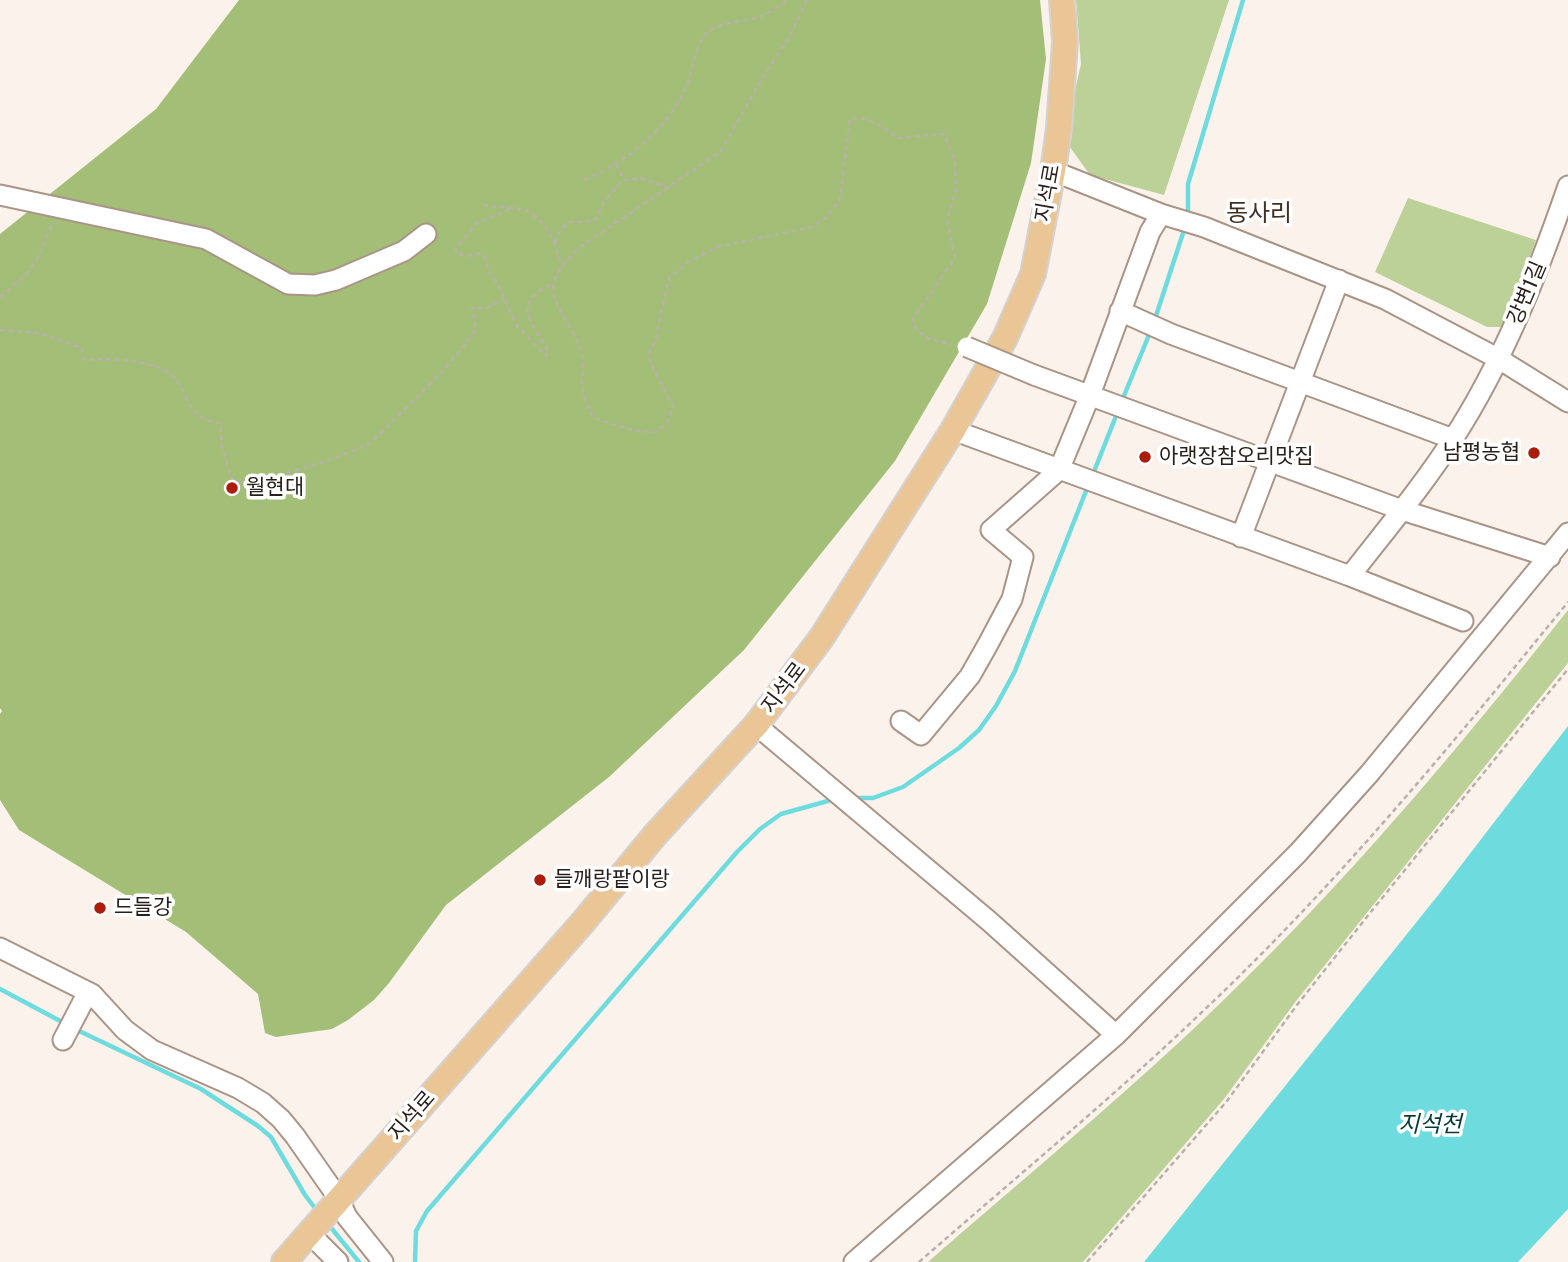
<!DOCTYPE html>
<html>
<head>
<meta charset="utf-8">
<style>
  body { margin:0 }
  canvas { display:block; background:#fbf2ec }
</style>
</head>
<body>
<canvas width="1568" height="1262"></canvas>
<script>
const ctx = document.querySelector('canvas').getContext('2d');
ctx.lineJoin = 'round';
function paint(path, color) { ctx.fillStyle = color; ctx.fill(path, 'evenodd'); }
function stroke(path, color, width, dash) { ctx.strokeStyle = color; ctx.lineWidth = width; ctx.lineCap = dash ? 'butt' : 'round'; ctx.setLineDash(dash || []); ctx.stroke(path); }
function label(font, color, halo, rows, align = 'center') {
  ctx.font = font + ' "Public Sans","Noto Sans KR",sans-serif'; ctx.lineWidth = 7; ctx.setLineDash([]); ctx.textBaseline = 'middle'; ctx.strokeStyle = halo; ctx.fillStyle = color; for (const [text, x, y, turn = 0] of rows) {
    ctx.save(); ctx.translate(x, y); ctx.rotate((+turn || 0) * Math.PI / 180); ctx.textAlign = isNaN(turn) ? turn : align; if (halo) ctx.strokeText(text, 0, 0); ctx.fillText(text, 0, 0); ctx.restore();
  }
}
paint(new Path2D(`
  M1076 0H1229L1164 195 1090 175 1067 143 1068 121 1081 64Z
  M1408 198 1536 240 1507 321 1501 327H1487L1375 272Z
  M1568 610V663L1296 1001 1224 1099 1083 1262H928C1038 1166 1152 1073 1255 969 1366 859 1471 733 1568 610Z`), '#bbd198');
paint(new Path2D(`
  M239 0H1040L1046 59 1031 163 987 304 895 461 744 650 609 777 446 905 389 983 374 1000 348 1020 332 1029 276 1037 265 1033 258 994 186 932 19 830 0 800V714L2 711 0 708V234L156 109Z`), '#a3be76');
paint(new Path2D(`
  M1568 726V1209L1518 1262H1144L1439 894Z`), '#6edcde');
stroke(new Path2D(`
  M1188 215V184L1243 0
  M1154 322 1185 227
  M1121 403 1151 330
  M1093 474 1118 411
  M854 798H873L903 787 959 748 979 730 996 706 1015 671 1088 486
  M0 989 64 1023
  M75 1029 201 1089 258 1126 271 1137 305 1195 318 1212
  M328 1224 359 1262
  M415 1262 416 1231 427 1211 737 852 760 829 781 814 835 799`), '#6edcde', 4.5);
const minor = new Path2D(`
  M1053 171 1161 214 1204 227 1385 299 1499 359 1568 402
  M0 195 206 239 288 284 315 285 336 280 404 251 426 234
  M1120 311 1171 334 1453 439
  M1034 375 1402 510 1550 557
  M953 430 1350 576 1463 621
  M1241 537 1339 280
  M1350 576C1385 531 1422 487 1453 439 1503 362 1538 273 1568 186
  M901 721 921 735 970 676 987 646 1012 599 1023 557 991 530 1059 470 1090 395 1150 232 1161 214
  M756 725 989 921 1116 1035
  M0 948 92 994 125 1030 152 1050 238 1088 263 1103 281 1119 295 1136 339 1199 347 1217 383 1262
  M63 1040 88 992
  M309 1233 338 1262
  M854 1262 1116 1035 1298 853 1369 774 1568 533`);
const major = new Path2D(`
  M284 1262 584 921 655 835 756 725 822 637 953 430 1005 338 1033 274 1053 171 1059 128 1065 42 1062 0`);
stroke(minor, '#aa9486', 23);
stroke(major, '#d4d2d1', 28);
stroke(new Path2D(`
  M807 0 788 39 766 72 720 152 580 247C530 293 562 303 581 350 586 363 580 379 583 393 585 401 590 410 593 418L636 431 656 432 667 423 673 406 652 366 648 354 655 342 669 278 690 261 717 247 812 227 827 217 840 199 850 119C869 115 883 127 898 138L944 134 955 162 956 190 947 220 955 258 913 319 916 330 928 338 952 345
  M616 164 624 180
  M584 180C625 163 666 131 685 89 693 72 694 44 709 31 721 22 742 22 755 18 767 15 778 6 788 0
  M483 205C497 209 513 205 526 211 548 220 555 244 561 264
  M510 209 477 223 456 248V253L468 256 480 253 484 256 489 272 496 281 517 326 546 356 549 352C531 320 510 305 553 283
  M555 243 560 230 569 222 592 221 596 219 604 202 621 181 641 178 669 188
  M0 297C13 286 31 273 38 257 44 245 46 232 55 222
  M0 330 40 333 82 348 84 360C107 358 149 359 169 373 191 389 182 419 220 423L222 446 231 478 242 484C281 475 323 464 360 448 376 441 385 428 397 417 425 389 454 362 476 329L472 308H487L504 299
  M919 1262C1014 1179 1111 1099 1201 1013 1335 887 1452 744 1568 602
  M1087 1262 1227 1101 1297 1005 1370 913 1568 669`), '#b9b0aa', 2.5, [5, 3.5]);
stroke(minor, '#fff', 19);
stroke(major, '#eac596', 24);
const minorBridge = new Path2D(`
  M967 347 1034 375`);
stroke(minorBridge, '#aa9486', 23, []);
stroke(minorBridge, '#fff', 19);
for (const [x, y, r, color] of [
  [1534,453,7,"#ac1c0b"],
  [1145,457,7,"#ac1c0b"],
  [232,488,7,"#ac1c0b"],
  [540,880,7,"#ac1c0b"],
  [100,908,7,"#ac1c0b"]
]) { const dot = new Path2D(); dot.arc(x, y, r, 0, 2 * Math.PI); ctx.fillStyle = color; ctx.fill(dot); stroke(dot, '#fff', 2.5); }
label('21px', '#29201b', '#fff', [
  ["지석로",1048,193,-80],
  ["강변1길",1527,293,-67],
  ["지석로",784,688,-53],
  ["지석로",412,1116,-49]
]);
label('21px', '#29201b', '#fff', [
  ["남평농협",1520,453,"right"],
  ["아랫장참오리맛집",1159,457],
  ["월현대",246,488],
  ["들깨랑팥이랑",554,880],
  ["드들강",114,908]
], 'left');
label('italic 23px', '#033a3b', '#fff', [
  ["지석천",1430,1125]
]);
label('24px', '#413024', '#fff', [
  ["동사리",1259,214]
]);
</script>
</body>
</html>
